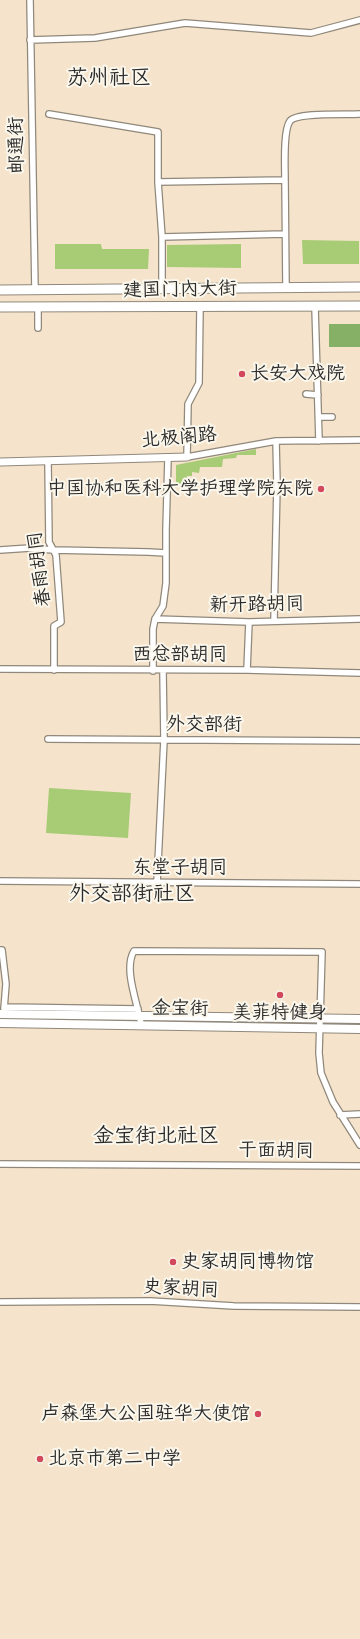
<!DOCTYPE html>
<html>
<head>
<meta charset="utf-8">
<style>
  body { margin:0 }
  canvas { display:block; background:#f5e4cb }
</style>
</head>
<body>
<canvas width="360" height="1639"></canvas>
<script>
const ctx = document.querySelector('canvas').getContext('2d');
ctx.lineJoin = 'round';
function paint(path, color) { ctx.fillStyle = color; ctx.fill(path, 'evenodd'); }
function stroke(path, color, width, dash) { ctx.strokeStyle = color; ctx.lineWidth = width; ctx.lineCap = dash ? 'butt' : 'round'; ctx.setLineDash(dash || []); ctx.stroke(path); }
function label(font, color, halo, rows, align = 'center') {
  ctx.font = font + ' Caveat,"LXGW WenKai TC",sans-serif'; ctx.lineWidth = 4; ctx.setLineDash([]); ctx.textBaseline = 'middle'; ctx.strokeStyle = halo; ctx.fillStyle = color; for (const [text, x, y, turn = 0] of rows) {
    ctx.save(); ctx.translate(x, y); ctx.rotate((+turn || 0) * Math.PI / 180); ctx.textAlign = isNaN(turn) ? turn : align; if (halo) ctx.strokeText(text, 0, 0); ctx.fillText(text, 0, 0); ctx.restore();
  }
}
paint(new Path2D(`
  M302 240 359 241V264H303Z
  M55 244H101L102 249H149L148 269H55Z
  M241 244V268L167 267V245Z
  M256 449V455H237L236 458 223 459 222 467H200L199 473 192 472V476H187L186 484H176V465Z
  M49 788 131 793 128 838 46 833Z`), '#a8cc75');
paint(new Path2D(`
  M329 324H360V347H329Z`), '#86b066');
const minor = new Path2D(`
  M30 0 35 290
  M30 40 95 38 185 23 311 33 360 20
  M49 114 158 132V182
  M285 180 286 287
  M162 237 285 234
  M162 289V237L158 182 285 180C285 168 283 130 290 121 297 112 347 115 360 114
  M200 307 199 383 188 404 187 457 276 441 360 440
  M315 307 319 441
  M38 328V307
  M306 394 318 395
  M319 417H332
  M48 462 49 542 56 555 61 622 54 626V670
  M0 550 30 548 53 550 148 552 166 553
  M155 619 249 622 360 619
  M274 620 277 485 276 441
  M0 669 247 670 360 673
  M247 670 249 622
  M153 671V629L155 619 163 606 166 583V530L168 458
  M48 739 360 741
  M0 881 360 884
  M157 883 164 740 163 671
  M0 950H2L6 984 4 1009
  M4 1007 138 1009
  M141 1024C138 1004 123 969 134 951L322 952 319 1053 321 1073 333 1102 360 1145
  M340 1115 360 1114
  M0 1164 360 1166
  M0 1302 150 1301 234 1306 360 1307`);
const tertiary = new Path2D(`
  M0 462 187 457`);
const secondary = new Path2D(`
  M0 1014 360 1019
  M0 1023 360 1029`);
const trunk = new Path2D(`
  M0 290 360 287
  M0 307 360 306`);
stroke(minor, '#90887b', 8);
stroke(tertiary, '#90887b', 9);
stroke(secondary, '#90887b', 10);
stroke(trunk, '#90887b', 11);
stroke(minor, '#fff', 5.5);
stroke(tertiary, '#fff', 7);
stroke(secondary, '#fff', 8);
stroke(trunk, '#fff', 9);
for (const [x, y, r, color] of [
  [242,374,4,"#d1495b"],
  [321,489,4,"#d1495b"],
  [280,995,4,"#d1495b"],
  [173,1262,4,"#d1495b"],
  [258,1414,4,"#d1495b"],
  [40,1459,4,"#d1495b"]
]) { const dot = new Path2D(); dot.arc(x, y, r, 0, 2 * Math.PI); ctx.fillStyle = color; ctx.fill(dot); stroke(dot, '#fbf7ec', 1.5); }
label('19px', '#2b2b2b', '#fbf7ec', [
  ["邮通街",17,145,-91],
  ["建国门内大街",180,290,-1],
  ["北极阁路",179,438,-5],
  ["春雨胡同",40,569,-97],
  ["新开路胡同",257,605,-1],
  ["西总部胡同",180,655],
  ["外交部街",204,725],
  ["东堂子胡同",180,868],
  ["金宝街",180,1009,1],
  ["干面胡同",276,1151,1],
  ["史家胡同",181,1289,3]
]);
label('19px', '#2b2b2b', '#fbf7ec', [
  ["长安大戏院",250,374],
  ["中国协和医科大学护理学院东院",313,489,"right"],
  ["美菲特健身",280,1013,"center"],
  ["史家胡同博物馆",181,1262],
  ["卢森堡大公国驻华大使馆",250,1414,"right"],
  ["北京市第二中学",48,1459]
], 'left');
label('21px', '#2b2b2b', '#fbf7ec', [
  ["苏州社区",109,78],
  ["外交部街社区",132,894],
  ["金宝街北社区",156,1136]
]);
</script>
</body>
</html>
